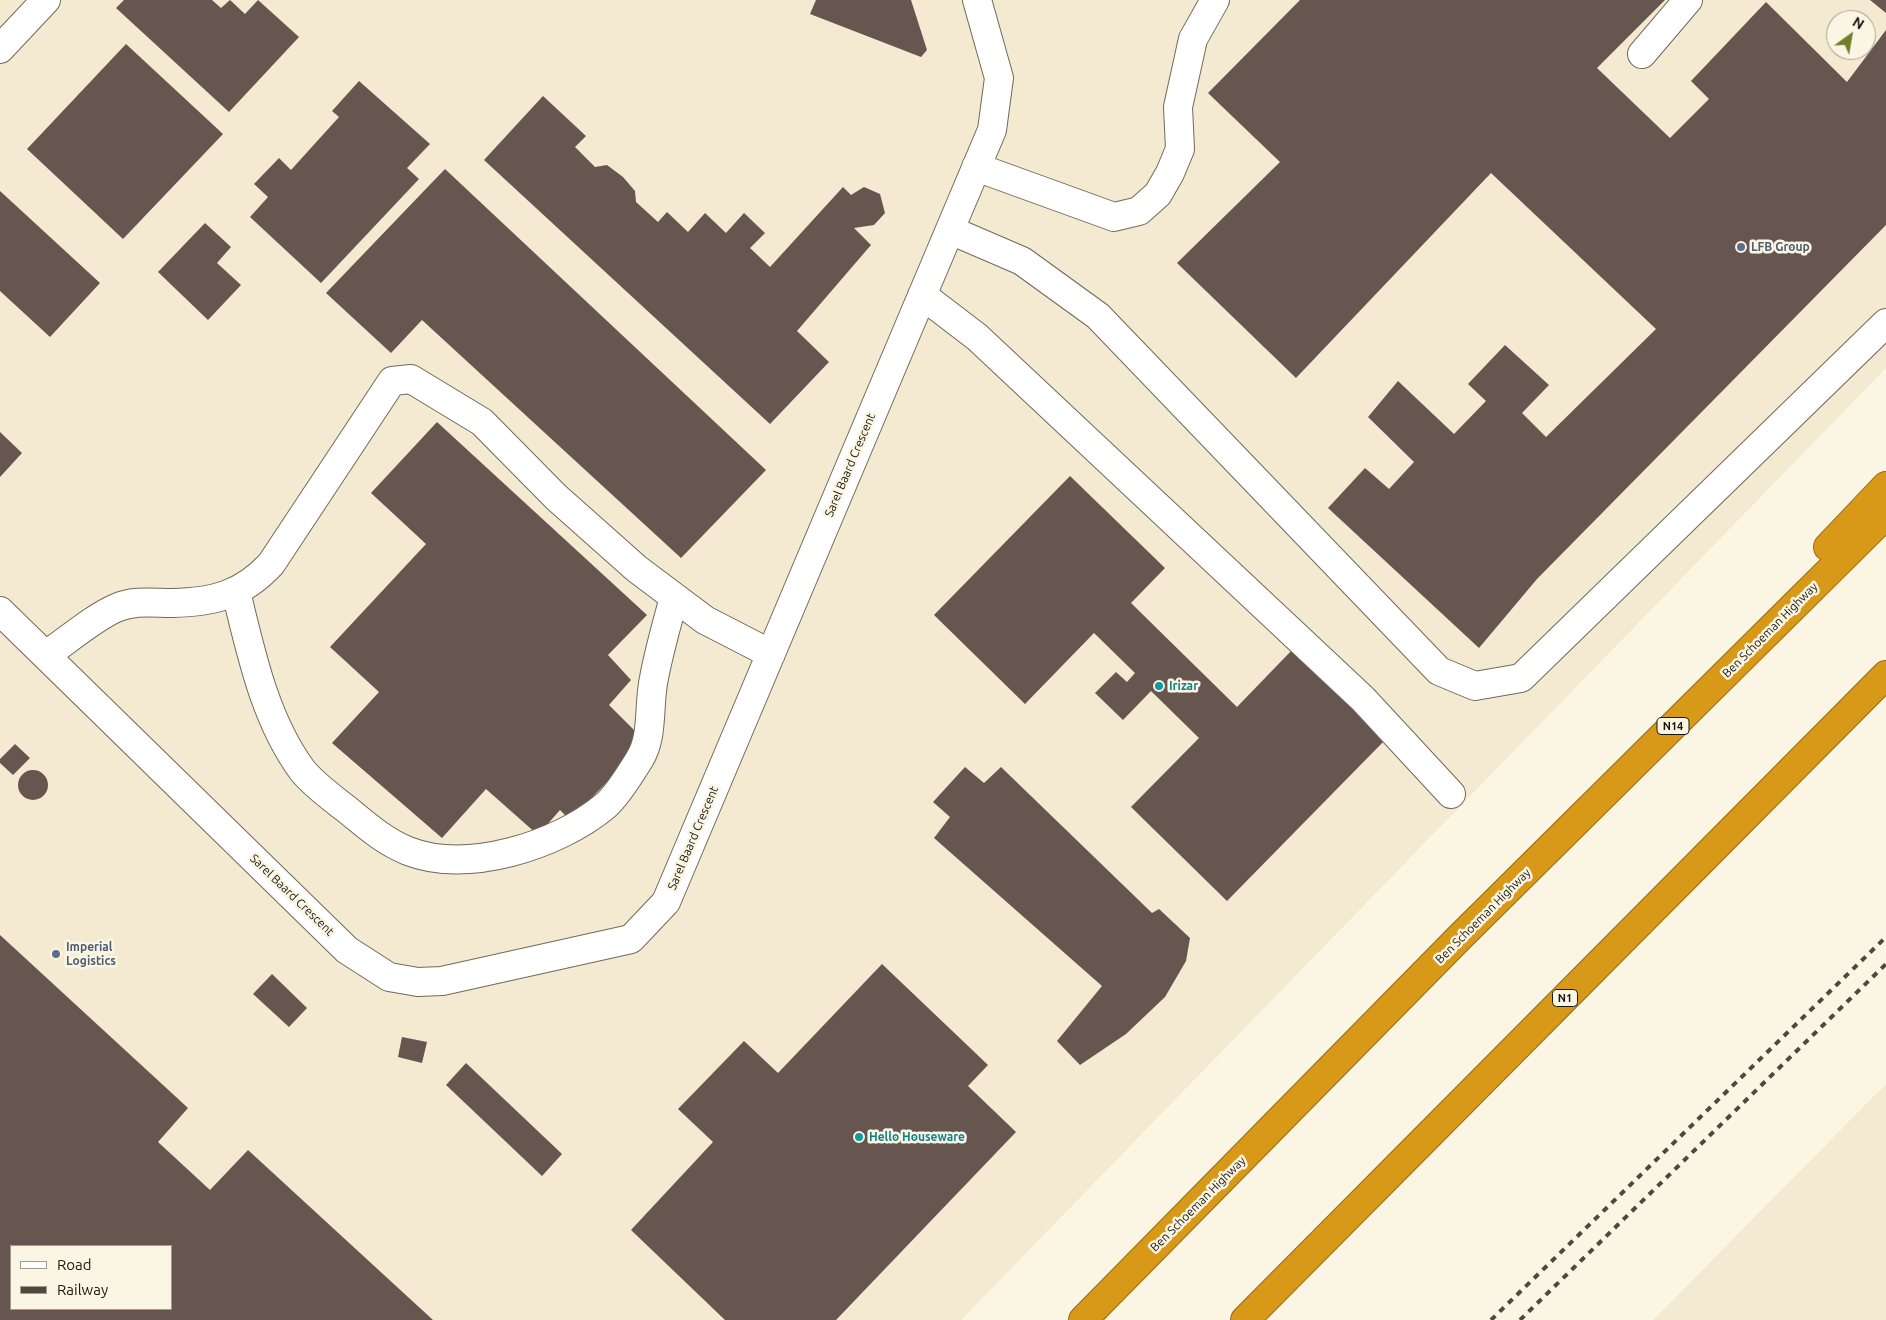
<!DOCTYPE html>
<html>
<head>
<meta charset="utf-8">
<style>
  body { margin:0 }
  #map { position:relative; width:1886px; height:1320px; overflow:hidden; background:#fbf5e3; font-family:Ubuntu,sans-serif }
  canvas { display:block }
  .legend { position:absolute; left:10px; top:1245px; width:162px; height:65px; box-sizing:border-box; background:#fbf5e3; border:1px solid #a19c8f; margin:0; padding:6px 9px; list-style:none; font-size:15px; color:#191711 }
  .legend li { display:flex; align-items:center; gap:10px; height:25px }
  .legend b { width:25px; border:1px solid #a19c8f }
  .north { position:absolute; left:1826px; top:10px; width:50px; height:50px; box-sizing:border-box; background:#fbf5e3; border:1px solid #a19c8f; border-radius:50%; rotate:32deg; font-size:14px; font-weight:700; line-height:20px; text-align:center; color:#191711 }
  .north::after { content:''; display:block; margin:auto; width:18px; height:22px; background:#727e2a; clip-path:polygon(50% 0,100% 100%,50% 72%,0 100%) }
</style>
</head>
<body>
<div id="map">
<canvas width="1886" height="1320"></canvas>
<ul class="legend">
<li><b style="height:6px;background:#fff"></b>Road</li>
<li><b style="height:6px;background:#4c4940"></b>Railway</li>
</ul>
<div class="north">N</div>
</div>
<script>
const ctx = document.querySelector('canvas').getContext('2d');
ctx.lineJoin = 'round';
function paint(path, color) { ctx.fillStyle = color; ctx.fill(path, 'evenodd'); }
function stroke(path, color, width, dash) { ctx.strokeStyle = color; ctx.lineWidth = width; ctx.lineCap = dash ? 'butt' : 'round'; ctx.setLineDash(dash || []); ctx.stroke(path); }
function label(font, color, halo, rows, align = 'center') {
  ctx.font = font + ' Ubuntu,sans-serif'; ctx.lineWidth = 5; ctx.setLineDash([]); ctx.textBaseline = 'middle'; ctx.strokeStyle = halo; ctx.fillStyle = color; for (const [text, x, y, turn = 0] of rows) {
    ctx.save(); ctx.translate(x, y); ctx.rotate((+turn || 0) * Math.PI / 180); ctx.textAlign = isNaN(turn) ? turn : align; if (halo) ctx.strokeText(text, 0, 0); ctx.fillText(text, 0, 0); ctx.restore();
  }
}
paint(new Path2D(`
  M0 0H1886V368L961 1320H0ZM1836 20H1866V50H1836ZM11 1246H171V1309H11Z
  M1886 1084V1320H1653Z`), '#f3ead1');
paint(new Path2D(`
  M124 0H212L221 8 230 0 245 14 258 0 299 37 229 112 116 8Z
  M816 0H911L927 50 921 57 810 14Z
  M1300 0H1665L1597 68 1670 138 1709 99 1691 81 1766 2 1847 82 1886 30V225L1537 579 1479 648 1328 508 1365 468 1389 489 1414 462 1368 417 1398 381 1454 434 1486 401 1468 384 1505 345 1549 385 1522 413 1546 437 1656 329 1491 173 1296 378 1177 263 1280 162 1208 93Z
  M1870 0H1886V13Z
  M126 44 223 134 123 239 27 149Z
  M359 81 430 144 407 168 419 179 321 283 250 217 268 197 254 184 279 158 291 170 339 117 332 111Z
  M543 96 586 136 575 147 595 167 607 165 623 177 635 191 636 202 658 222 667 212 688 232 705 213 726 233 744 213 765 233 750 248 770 267 843 187 851 195 864 187 880 194 885 213 874 225 854 228 871 245 797 331 829 362 770 424 484 160Z
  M445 169 766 470 681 558 422 320 391 353 326 293Z
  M0 191 100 283 50 337 0 291Z
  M205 223 231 247 217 263 241 285 208 320 158 272Z
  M437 422 647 615 608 655 631 680 609 705 646 742 570 820 560 810 538 835 486 789 442 838 332 743 379 692 330 647 426 544 371 493Z
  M0 432 22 453 0 477Z
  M1070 476 1165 568 1131 603 1237 707 1293 649 1386 739 1227 901 1131 807 1199 738 1151 691 1123 720 1095 693 1116 672 1127 682 1135 673 1094 633 1025 704 934 615Z
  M15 744 30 758 13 775 0 763V759Z
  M965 767 984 783 1001 767 1152 913 1159 909 1190 938 1186 961 1165 997 1126 1034 1080 1065 1057 1041 1102 986 934 838 950 817 933 802Z
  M18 785a15 15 0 1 1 30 0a15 15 0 1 1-30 0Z
  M0 935 188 1108 158 1142 210 1190 248 1150 433 1320H0ZM11 1246H171V1309H11Z
  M882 964 988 1065 968 1086 1016 1132 836 1320H725L631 1230 713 1142 678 1109 744 1041 778 1073Z
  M272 974 307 1008 289 1027 253 994Z
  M402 1037 427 1042 422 1063 398 1057Z
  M466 1063 562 1154 542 1176 446 1085Z`), '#675550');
const minor = new Path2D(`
  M0 49 46 0
  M1642 54 1688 0
  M976 167 1114 217 1139 211 1158 194 1170 173 1180 149 1178 107 1193 39 1215 0
  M950 230 1022 261 1098 316 1439 671 1475 686 1521 678 1886 323
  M922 295 977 337 1363 699 1451 794
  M236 592C251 652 264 718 302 770 313 784 331 797 345 808 365 824 383 841 408 851 467 874 557 846 605 806 616 797 631 773 639 760 654 737 648 705 654 678 659 651 667 624 674 597
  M0 611 347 950 389 977 418 982 442 981 631 939 666 902 992 130 999 78 977 0
  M46 655C67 641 93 618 116 608 134 600 153 603 172 603 214 602 242 595 271 564L392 381 411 379 482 422 556 497 637 569 705 620 771 654`);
const highway = new Path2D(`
  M1828 547 1886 486
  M1083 1320 1460 937 1886 515
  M1245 1320 1886 675`);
stroke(minor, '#6f6a5a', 30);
stroke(highway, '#956b16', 30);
stroke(minor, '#fff', 28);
stroke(highway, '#d89818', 28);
stroke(new Path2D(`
  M1491 1320 1886 937
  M1520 1320 1886 964`), '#4c4940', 4, [6, 6]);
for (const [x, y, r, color] of [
  [1741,247,5,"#5c6f8a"],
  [1159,686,5,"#0f9aa8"],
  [56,954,5,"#5c6f8a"],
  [859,1137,5,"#0f9aa8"]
]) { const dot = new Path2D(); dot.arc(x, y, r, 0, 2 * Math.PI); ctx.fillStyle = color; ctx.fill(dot); stroke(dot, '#fbf5e3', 2); }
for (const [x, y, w] of [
  [1673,726,32],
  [1565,998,25]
]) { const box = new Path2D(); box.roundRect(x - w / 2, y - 8.5, w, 17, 4); ctx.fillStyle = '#fbf5e3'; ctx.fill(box); stroke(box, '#191711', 1); }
label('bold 11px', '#191711', null, [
  ["N14",1673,726],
  ["N1",1565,998]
]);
label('bold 12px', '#4e5e75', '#fbf5e3', [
  ["LFB Group",1751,247],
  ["Imperial",66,947],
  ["Logistics",66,961]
], 'left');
label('12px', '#191711', '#fbf5e3', [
  ["Sarel Baard Crescent",850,465,-67],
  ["Ben Schoeman Highway",1770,630,-45],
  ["Sarel Baard Crescent",693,838,-67],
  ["Sarel Baard Crescent",292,895,44],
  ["Ben Schoeman Highway",1483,916,-45],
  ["Ben Schoeman Highway",1198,1204,-45]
]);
label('bold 12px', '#0d838f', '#fbf5e3', [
  ["Irizar",1169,686],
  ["Hello Houseware",869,1137]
], 'left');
</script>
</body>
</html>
